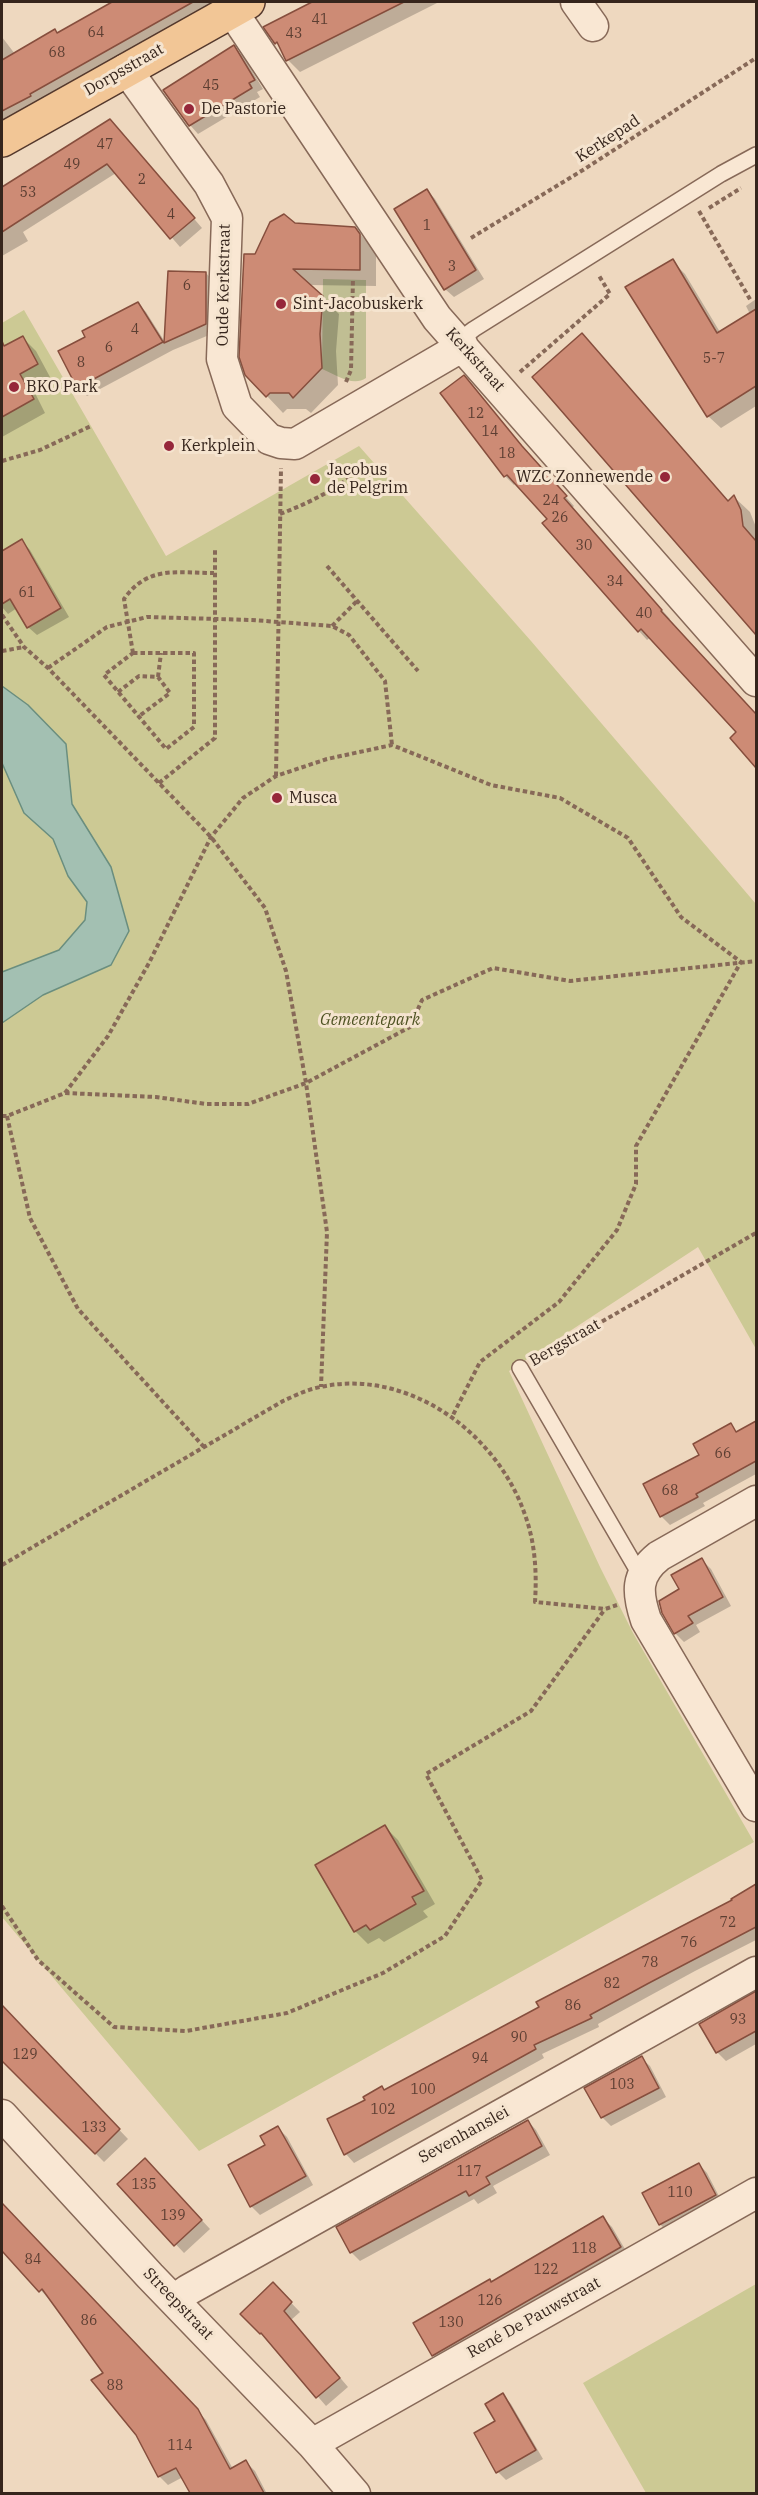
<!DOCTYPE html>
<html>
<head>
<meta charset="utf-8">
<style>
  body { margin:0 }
  #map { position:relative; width:758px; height:2495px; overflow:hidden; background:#eed8bf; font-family:"IBM Plex Serif",serif }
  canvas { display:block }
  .frame { position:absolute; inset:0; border:3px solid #36251c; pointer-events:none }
</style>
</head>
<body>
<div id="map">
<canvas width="758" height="2495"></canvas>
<div class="frame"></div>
</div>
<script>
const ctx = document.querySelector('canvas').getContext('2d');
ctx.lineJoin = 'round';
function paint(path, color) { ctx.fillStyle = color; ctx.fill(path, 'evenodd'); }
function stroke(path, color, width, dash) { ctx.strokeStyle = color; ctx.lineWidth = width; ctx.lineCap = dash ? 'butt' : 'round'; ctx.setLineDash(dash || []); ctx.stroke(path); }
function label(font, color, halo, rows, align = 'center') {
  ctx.font = font + ' "IBM Plex Serif",serif'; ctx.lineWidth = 6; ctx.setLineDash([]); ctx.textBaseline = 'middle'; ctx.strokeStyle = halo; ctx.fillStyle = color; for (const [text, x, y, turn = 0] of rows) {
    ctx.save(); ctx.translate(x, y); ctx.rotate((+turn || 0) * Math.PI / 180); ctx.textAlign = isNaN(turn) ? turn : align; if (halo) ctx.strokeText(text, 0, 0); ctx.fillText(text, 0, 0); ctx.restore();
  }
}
paint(new Path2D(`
  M24 310 166 556 359 446 531 641 756 904V1349L698 1247 509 1371 600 1567 633 1633 754 1842 199 2151 2 1917V323Z
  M756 2284V2493H646L583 2383Z`), '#ccc994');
paint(new Path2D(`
  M323 279 366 280V378C353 387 336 375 322 369Z`), '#c0be93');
const water = new Path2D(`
  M2 686 28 705 66 744 72 804 111 867 129 931 111 965 43 995 2 1023V972L59 950 85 920 87 902 68 876 53 839 24 813 2 763Z`);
paint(water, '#a3c0b2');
stroke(water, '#6a8e7f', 1.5);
paint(new Path2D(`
  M115 2H226L2 127V37L15 54 58 34Z
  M316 2H439L300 72 288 60 266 27Z
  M234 47 243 56 263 89 257 92 260 97 198 134 190 125Z
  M110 121 202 228 180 247 116 173 23 232 28 241 2 256V189Z
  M427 190 435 199 484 279 454 297 445 289Z
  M294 225 355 228 376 252V286L309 285 339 314 336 351 338 385 311 413 306 409H287L283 413 267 396 256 256Z
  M672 261 685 274 720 332 750 314 746 306 756 299V406L721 428 708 416Z
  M206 273 214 282V333L173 350 87 396 78 387 60 352 87 338 138 304 146 312 165 342Z
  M582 335 729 502 734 497 750 512 756 527V633L534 377Z
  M23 338 36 351 50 377 32 387 45 413 2 437V350Z
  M442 393 530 457 574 506 572 508 670 619 668 620 756 719V765L732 738 738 733 651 637 647 640 639 631 549 519 516 483 514 485 505 476Z
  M22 541 30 550 69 617 37 635 28 627 17 608 8 614 2 607V553Z
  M756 1423V1474L703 1503 705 1506 670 1525 661 1516 701 1456 731 1425 738 1433Z
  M702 1560 711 1569 731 1606 696 1625 700 1632 684 1642 675 1633 681 1590Z
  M385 1827 398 1840 435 1904 423 1911 428 1917 384 1942 379 1938 368 1944 355 1931 317 1866Z
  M756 1886V1940L695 1971 598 2024 599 2027 542 2054 544 2058 354 2163 346 2154 329 2120 385 2092 734 1901 733 1899Z
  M756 1993V2044L726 2061 717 2052 701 2024Z
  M2 2007 128 2139 104 2162 2 2059Z
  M641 2058 650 2066 666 2097 611 2126 602 2117Z
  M528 2121 536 2130 550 2155 493 2186 497 2193 478 2204 474 2199 360 2261 351 2252Z
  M278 2128 287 2137 313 2185 260 2215 251 2206Z
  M699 2164 707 2173 723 2204 668 2233 660 2224Z
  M154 2169 210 2229 184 2253 119 2184Z
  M2 2204 206 2420 233 2469 246 2462 255 2471 267 2494H192L183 2477 168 2485 159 2476 105 2373 50 2298 49 2299 2 2249Z
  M603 2218 612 2227 629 2256 441 2364 433 2355 492 2283Z
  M273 2284 300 2312 291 2320 348 2387 326 2406 270 2341 242 2314Z
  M503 2395 511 2404 543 2459 506 2480 498 2472 497 2422Z`), '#0003');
const building = new Path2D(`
  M112 2H193L30 94 31 96 2 111V60L55 29 57 33Z
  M312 2H404L286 61 277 42 275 44 263 27Z
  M234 45 255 80 249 83 252 88 189 126 163 90Z
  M110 119 195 218 170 239 107 164 2 232V187Z
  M427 189 476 270 444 290 394 209Z
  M284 214 295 223 355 227 360 234V270L293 269 323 296 320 334 322 368 293 398 289 393H270L266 397 245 375 239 357 244 254H255L270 222Z
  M673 259 717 333 756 309V386L707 417 625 287Z
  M168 271 206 272V324L164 343Z
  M138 302 163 342 77 388 58 351 85 337 82 331Z
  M582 333 728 501 734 495 741 510 743 526 756 541V635L532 377Z
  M23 336 38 364 20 374 34 399 2 417V341L4 346Z
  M464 375 522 446 567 496 564 498 662 610 661 611 756 714V768L730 738 736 732 641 629 638 632 542 523 547 519 507 475 504 477 440 393Z
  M22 539 61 608 27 628 10 599 2 604V551Z
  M756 1421V1461L696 1494 698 1497 660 1517 643 1484 699 1455 693 1444 731 1423 736 1432Z
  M702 1558 723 1597 688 1616 693 1623 674 1634 662 1613 659 1601 679 1589 671 1575Z
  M385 1825 424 1891 412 1897 416 1904 370 1930 366 1925 354 1932 315 1865Z
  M756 1884V1927L649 1983 590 2015 592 2018 534 2045 536 2049 344 2155 327 2119 365 2100 363 2097 382 2086 384 2090 539 2007 536 2002 732 1900 731 1899Z
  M756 1991V2031L716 2053 699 2024Z
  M2 2005 120 2129 95 2154 2 2061Z
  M642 2056 659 2088 601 2118 584 2088Z
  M528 2120 542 2146 486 2177 490 2184 469 2196 466 2191 350 2253 336 2227Z
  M278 2126 306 2176 250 2207 228 2165 265 2145 260 2136Z
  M145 2158 202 2220 174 2246 117 2184Z
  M699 2163 716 2195 659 2225 642 2193Z
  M2 2203 198 2409 230 2469 246 2460 264 2493H190L176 2468 158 2477 136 2435 91 2380 103 2373 42 2289 39 2292 2 2251Z
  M603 2216 621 2247 432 2356 413 2323 490 2279 491 2282Z
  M273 2282 292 2302 284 2311 340 2378 316 2398 261 2333 260 2334 240 2314Z
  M503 2393 536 2450 496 2473 474 2433 495 2421 485 2404Z`);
paint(building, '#cd8b75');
stroke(building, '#864e3d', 1.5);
const lane = new Path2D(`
  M463 346 470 332 474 329 721 174 756 155
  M520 1368 642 1578`);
const street = new Path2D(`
  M576 2 593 26
  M232 11 437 318 756 681
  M126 69 209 184 227 218 222 359 237 406 269 439 281 443 295 444 463 346
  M756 1501 659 1556C635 1575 637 1593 646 1620L756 1806
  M2 2115 150 2276 312 2444 355 2494
  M174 2300 188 2290 756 1972
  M312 2444 756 2193`);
const primary = new Path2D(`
  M2 140 248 2`);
stroke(lane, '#876958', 18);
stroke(street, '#876958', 33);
stroke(primary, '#54382c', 36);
stroke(new Path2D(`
  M709 208 741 188
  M699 211 751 301
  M471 238 583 170 756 58
  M520 372 610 294 598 274
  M346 382 351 370 353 278
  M2 461 40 450 91 426
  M280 514C312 502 340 487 366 465
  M327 566 418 671
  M2 615 24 647 48 668 211 837 265 908 286 971 306 1083 327 1232 321 1387
  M332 626 357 601
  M2 651 24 647
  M133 653H194V727L166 749 104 675Z
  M133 653 124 599C148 565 177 573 214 573
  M48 668 107 627 147 617 252 620 332 626 349 635 385 681 392 745
  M158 677 161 653
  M118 692 139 676 158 677 170 693 138 717
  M276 776 281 468
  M159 783 215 738V549
  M65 1093 108 1036 149 963 211 837 243 798 276 776 327 759 392 745 491 785 560 798 628 838 681 917 741 962 636 1146V1184L617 1230 559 1302 480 1362 452 1417
  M2 1116H7L65 1093 156 1097 206 1104H248L306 1083 410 1027 422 1000 493 968 570 981 756 961
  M7 1116 30 1218 78 1309 204 1447
  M537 1359 756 1233
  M2 1565 283 1401C292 1397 302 1392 312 1389 402 1364 494 1429 524 1512 535 1541 537 1571 535 1602L605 1609 617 1605
  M2 1906 38 1960 114 2027 186 2031 287 2013 383 1973 445 1936 482 1880 426 1774 531 1711 605 1609`), '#876958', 4, [4.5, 3]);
stroke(lane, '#f9e7d3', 15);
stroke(street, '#f9e7d3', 30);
stroke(primary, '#f2c696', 33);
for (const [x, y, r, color] of [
  [189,109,6,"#96273a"],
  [281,304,6,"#96273a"],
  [14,387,6,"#96273a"],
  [169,446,6,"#96273a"],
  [665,477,6,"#96273a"],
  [315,479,6,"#96273a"],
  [277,798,6,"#96273a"]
]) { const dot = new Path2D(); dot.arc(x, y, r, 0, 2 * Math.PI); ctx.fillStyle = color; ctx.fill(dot); stroke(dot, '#f5e4cf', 2); }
label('14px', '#5c3e32', null, [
  ["41",320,20],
  ["64",96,33],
  ["43",294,34],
  ["68",57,53],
  ["45",211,86],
  ["47",105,145],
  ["49",72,165],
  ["2",142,180],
  ["53",28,193],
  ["4",171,215],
  ["1",427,226],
  ["3",452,267],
  ["6",187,286],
  ["4",135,330],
  ["6",109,348],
  ["5-7",714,359],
  ["8",81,363],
  ["12",476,414],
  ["14",490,432],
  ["18",507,454],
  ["24",551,501],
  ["26",560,518],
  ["30",584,546],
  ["34",615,582],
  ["61",27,593],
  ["40",644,614],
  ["66",723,1454],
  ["68",670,1491],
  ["72",728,1923],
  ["76",689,1943],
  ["78",650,1963],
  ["82",612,1984],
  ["86",573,2006],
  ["93",738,2020],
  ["90",519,2038],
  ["129",25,2055],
  ["94",480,2059],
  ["103",622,2085],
  ["100",423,2090],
  ["102",383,2110],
  ["133",94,2128],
  ["117",469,2172],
  ["135",144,2185],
  ["110",680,2193],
  ["139",173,2216],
  ["118",584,2249],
  ["84",33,2260],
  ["122",546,2270],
  ["126",490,2301],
  ["86",89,2321],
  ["130",451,2323],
  ["88",115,2386],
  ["114",180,2446]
]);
label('16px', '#36251c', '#f5e4cf', [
  ["Dorpsstraat",124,70,-30],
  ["Kerkepad",608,139,-33],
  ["Oude Kerkstraat",224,285,-89],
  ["Kerkstraat",475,360,48],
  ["Bergstraat",565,1343,-30],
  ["Sevenhanslei",464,2135,-29],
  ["Streepstraat",178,2304,46],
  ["René De Pauwstraat",534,2318,-29]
]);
label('16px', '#36251c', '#f5e4cf', [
  ["De Pastorie",201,109],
  ["Sint-Jacobuskerk",293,304],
  ["BKO Park",26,387],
  ["Kerkplein",181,446],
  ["Jacobus",327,470],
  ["de Pelgrim",327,488],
  ["WZC Zonnewende",653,477,"right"],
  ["Musca",289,798]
], 'left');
label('italic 16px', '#4f5323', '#f5e4cf', [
  ["Gemeentepark",370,1020]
]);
</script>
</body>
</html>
